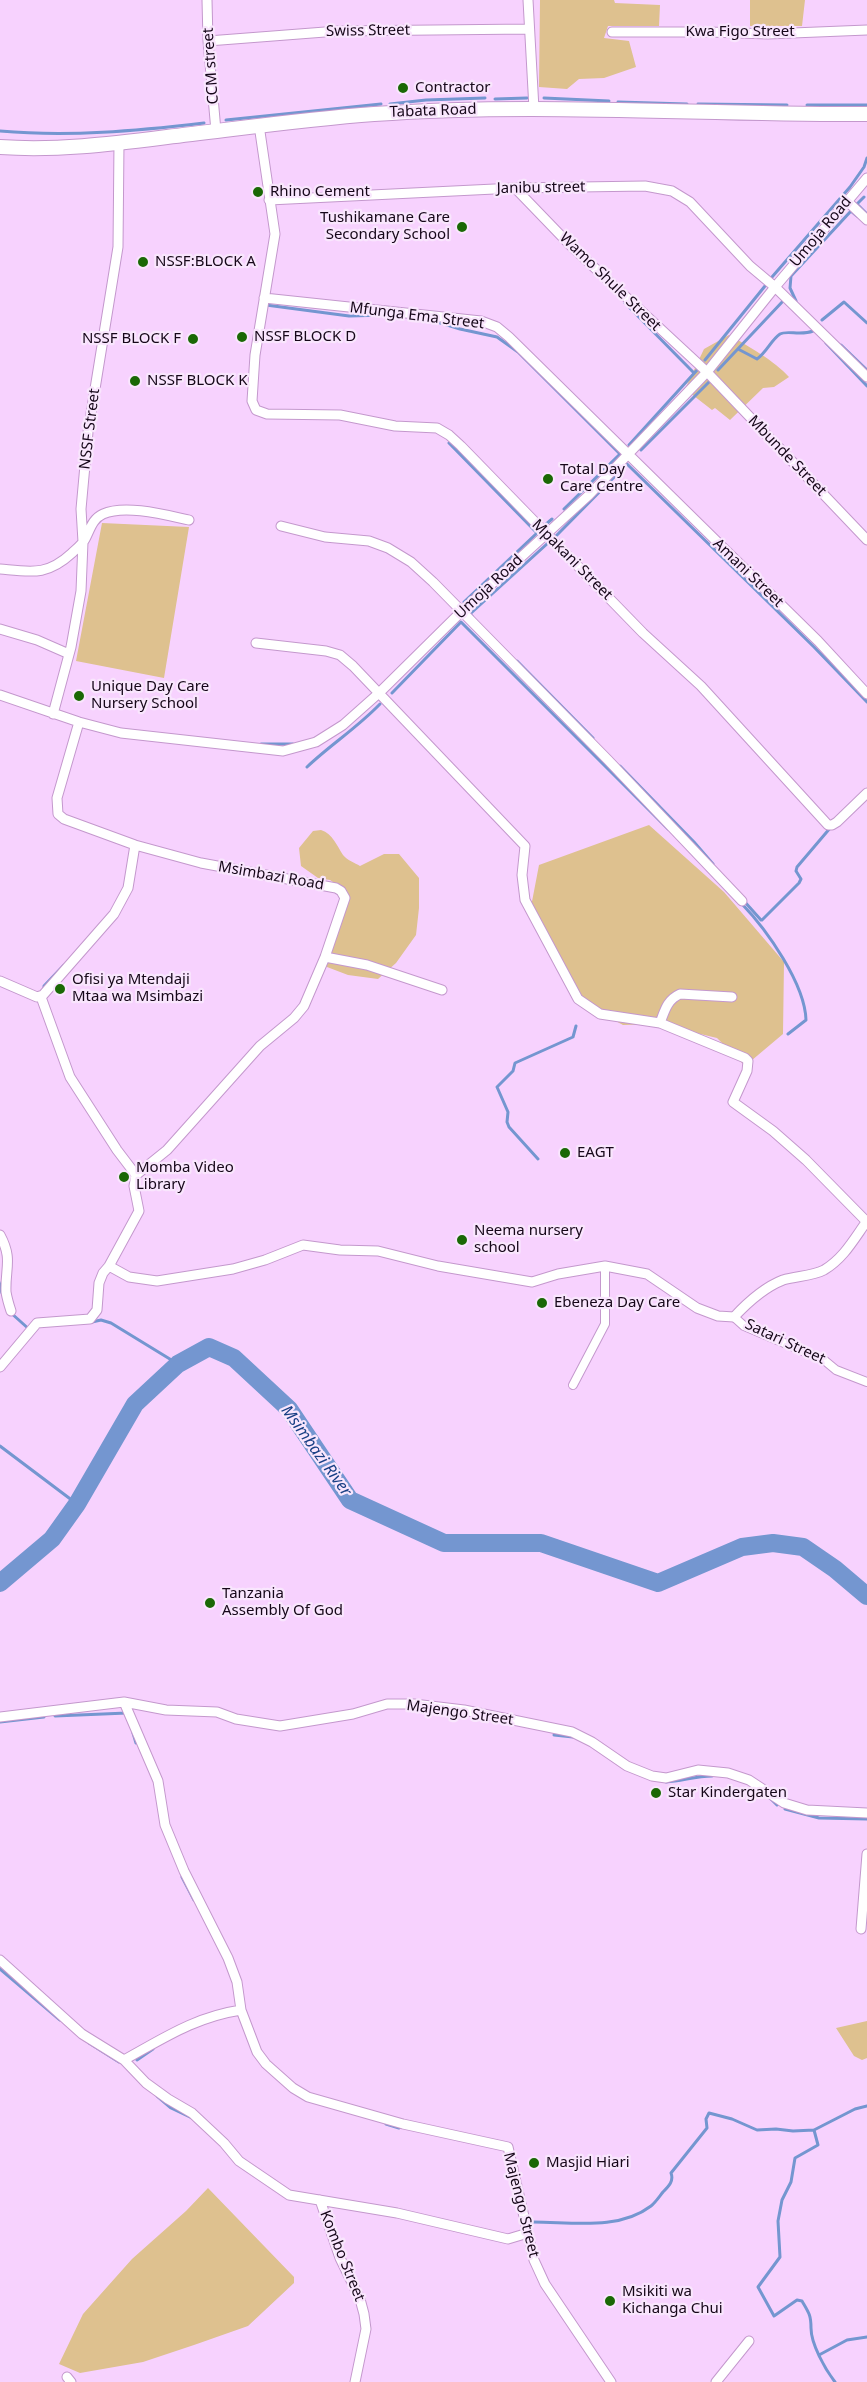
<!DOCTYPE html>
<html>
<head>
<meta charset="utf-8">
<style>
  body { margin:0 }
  canvas { display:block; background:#f7d2fe }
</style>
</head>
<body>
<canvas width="867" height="2382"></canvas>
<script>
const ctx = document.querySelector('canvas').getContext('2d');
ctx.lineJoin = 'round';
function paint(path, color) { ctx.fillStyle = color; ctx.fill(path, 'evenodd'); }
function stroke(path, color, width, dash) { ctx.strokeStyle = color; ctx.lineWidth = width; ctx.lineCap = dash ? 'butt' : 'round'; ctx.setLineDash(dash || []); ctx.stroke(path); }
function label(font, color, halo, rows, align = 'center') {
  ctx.font = font + ' "Noto Sans",sans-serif'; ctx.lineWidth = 4.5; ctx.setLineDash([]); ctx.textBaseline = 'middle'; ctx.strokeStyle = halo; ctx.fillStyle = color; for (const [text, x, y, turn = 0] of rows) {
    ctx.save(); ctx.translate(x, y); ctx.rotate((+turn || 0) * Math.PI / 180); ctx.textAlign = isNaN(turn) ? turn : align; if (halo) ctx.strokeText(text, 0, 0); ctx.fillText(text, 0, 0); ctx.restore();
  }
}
paint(new Path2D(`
  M540 0H614L615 3 660 5 659 26H608L604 38 629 41 636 67 604 78 579 79 567 89 539 87Z
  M750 0H805L802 26H750Z
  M729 335C748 346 775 361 789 377L774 387 763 388 730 420 715 408 712 410 685 389 704 349Z
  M102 523 189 527 164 678 76 661Z
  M649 825 724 892 784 962 783 1034 745 1066 717 1038 659 1024 623 1025 588 1006 556 962 530 912 539 865Z
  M321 830C333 834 337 846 343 855 347 860 355 863 360 866L384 854H399L419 878V908L416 935 396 963 378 979 348 975 327 967 324 952 341 900 340 887 330 880 318 878 301 866 299 848 313 831Z
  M867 2021V2058L862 2060 854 2056 836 2028Z
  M208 2188 294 2277V2283L248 2326 194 2345 143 2362 80 2373 59 2364 83 2314 132 2259 186 2211Z`), '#dec18f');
stroke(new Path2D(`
  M544 98 609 101
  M495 99 527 98
  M618 102 687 104
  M390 104 426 100 485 98
  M698 104 787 105
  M807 105H867
  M226 120 381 104
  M0 131C69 137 136 131 204 123
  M864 197 857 204 867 214
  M772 277 850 187 864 167 867 158
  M796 301 790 288 791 276 851 211 857 216
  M625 303 694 373
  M266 305 349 316 386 315
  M431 320 460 329 497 337 518 352 620 454 564 509
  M822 320 844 302 867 323
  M826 343 867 386
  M841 345 867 370
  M738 349 757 359C767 352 771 340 780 334 787 330 801 336 813 331
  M705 360 765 286
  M718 370 784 300
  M449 443 537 533 464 602
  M629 445 698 369
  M641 450 710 381
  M545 525 552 519
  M556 536 627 464 814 647 867 702
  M472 616 470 614 548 543
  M517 661 593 738
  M392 693 461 622 668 829
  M261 744H293
  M620 766 694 842 713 864
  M307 767C330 745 357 728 380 704
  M744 901 761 920
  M742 904C767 930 805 984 806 1020L788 1034
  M762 920 799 883 801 879 796 871 797 867 831 827
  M44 989V986L64 965
  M538 1159 509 1127 507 1122 508 1112 497 1087 513 1071 515 1063 573 1037 576 1026
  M2 1293 0 1287 3 1280
  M11 1313 30 1330
  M92 1322 101 1320 111 1323 178 1364
  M0 1446 77 1504
  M55 1716 127 1713
  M0 1722 44 1717
  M133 1733 136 1743
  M554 1735 573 1737
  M666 1782C682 1781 696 1776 712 1776
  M770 1798 777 1805
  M785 1809 819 1818 867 1819
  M182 1877 194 1900
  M0 1969 60 2020
  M89 2043 119 2062
  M137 2060 153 2049
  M157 2096 171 2108 192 2118
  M386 2124 399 2128
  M814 2130 818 2145 795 2158 791 2182 782 2200 778 2221 780 2257 758 2287 774 2316 797 2300 802 2301C809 2313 811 2315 811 2328 811 2344 825 2369 835 2382
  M528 2222C567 2221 617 2232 651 2206 655 2203 659 2197 663 2192 669 2186 674 2181 671 2173L707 2128 706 2119 709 2113 732 2119 757 2130 776 2129 793 2131 814 2130 855 2109 867 2106
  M819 2355 847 2340 867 2337`), '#7496d0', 3);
stroke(new Path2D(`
  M0 1583 52 1539 77 1504 135 1404 178 1364 209 1347 234 1358 289 1409 350 1500 444 1543H541L658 1583 742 1547 773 1543 803 1547 835 1569 867 1596`), '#7496d0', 18);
const pedestrian = new Path2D(`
  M734 1317 744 1326 824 1360 836 1370 867 1382
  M573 1385 605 1324V1266`);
const minor = new Path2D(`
  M207 0 208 41 216 131
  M528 0 534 109
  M612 32H709L768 34 867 30
  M208 41 338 31 529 29
  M259 125 275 234 255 355 252 401 256 410 267 414 340 415 395 426 437 428 449 435 461 446 643 633 701 686 828 825H832L837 822 867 793
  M515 188 570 245 707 372 867 540
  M269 200 515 188 645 186 672 191 690 202 750 266 775 287 867 377
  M847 201 867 220
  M264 298 481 321 497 327 509 337 818 641 867 694
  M281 526 325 537 369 541 388 548 411 562 433 582 608 760 742 901
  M0 569C32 572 47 576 72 553 76 549 82 545 85 539 90 530 92 519 103 514 125 504 166 515 189 520
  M0 629 37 640 69 654
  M256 643 326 651 340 655 353 666 525 846 522 875 525 900 578 999 600 1014 660 1023 745 1058 748 1061 747 1071 733 1102 773 1131 806 1160 866 1221
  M0 695 79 722 121 733 283 751 316 742 343 725 379 693 461 612 589 495 707 372 775 287 867 178
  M53 714 71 647 81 591 83 542 81 509 88 432 118 247 119 143
  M325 957 367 965 442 990
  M0 981 37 997 43 995 114 914 128 888 135 845
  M41 997 70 1077 117 1150 136 1175
  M660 1023C665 1010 667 1000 680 994L732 997
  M0 1235C13 1259 5 1268 6 1292 7 1298 9 1305 11 1311
  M109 1266 129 1277 157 1281 233 1269 265 1260 303 1245 340 1250 378 1251 438 1266 532 1282 558 1274 605 1266 647 1274 697 1308 718 1316 734 1317C747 1303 765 1287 783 1280 796 1276 813 1276 824 1270 844 1258 854 1239 867 1221
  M0 1367 37 1323 90 1319 97 1310 99 1283 103 1273 109 1266 139 1211 134 1186 136 1175 167 1150 260 1046 294 1018 304 1006 325 957 345 898 341 891 336 888 201 863 135 845 64 819 58 814 57 798 79 722
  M124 1702 158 1781 165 1825 184 1871 228 1958 237 1982 241 2010
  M0 1717 124 1702 166 1710 217 1712 236 1719 280 1726 353 1714 387 1704H414L464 1710 572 1732 592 1742 627 1766 652 1776 666 1778 698 1770 728 1773 749 1780 784 1803 807 1810 867 1813
  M861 1929 867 1854
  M0 1960 82 2034 124 2060C164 2038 195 2017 241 2010L257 2052 266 2064 293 2088 308 2097 403 2124 508 2147 534 2260 545 2284 611 2382
  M124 2060 146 2083 168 2099 192 2113 224 2143 239 2161 289 2195 397 2213 508 2239 528 2233
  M320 2200 340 2258 360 2299 364 2314 366 2329 355 2382
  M67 2377 71 2382
  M716 2382 749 2341`);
const secondary = new Path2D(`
  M0 147C56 151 111 144 167 137 236 129 305 119 374 114 538 102 703 115 867 114`);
stroke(pedestrian, '#c498cd', 10);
stroke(minor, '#c498cd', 11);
stroke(secondary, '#c498cd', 16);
stroke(pedestrian, '#fff', 8);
stroke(minor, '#fff', 9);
stroke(secondary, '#fff', 14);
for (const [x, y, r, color] of [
  [403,88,6,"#1a6805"],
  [258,192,6,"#1a6805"],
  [462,227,6,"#1a6805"],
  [143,262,6,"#1a6805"],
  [242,337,6,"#1a6805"],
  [193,339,6,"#1a6805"],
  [135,381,6,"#1a6805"],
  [548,479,6,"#1a6805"],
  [79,696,6,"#1a6805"],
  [60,989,6,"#1a6805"],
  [565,1153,6,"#1a6805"],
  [124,1177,6,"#1a6805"],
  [462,1240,6,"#1a6805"],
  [542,1303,6,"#1a6805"],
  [210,1603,6,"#1a6805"],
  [656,1793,6,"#1a6805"],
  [534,2163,6,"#1a6805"],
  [610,2301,6,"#1a6805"]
]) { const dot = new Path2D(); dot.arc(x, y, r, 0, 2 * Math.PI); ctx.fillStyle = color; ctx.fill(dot); stroke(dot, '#f9e6fd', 2); }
label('15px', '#160719', '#f9e6fd', [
  ["Swiss Street",368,31,-1],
  ["Kwa Figo Street",740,32],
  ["CCM street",211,66,-94],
  ["Tabata Road",433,111,-2],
  ["Janibu street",541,188,-1],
  ["Umoja Road",821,232,-50],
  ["Wamo Shule Street",610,282,44],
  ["Mfunga Ema Street",417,316,7],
  ["NSSF Street",90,429,-83],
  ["Mbunde Street",787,456,46],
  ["Mpakani Street",572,560,45],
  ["Amani Street",748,573,44],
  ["Umoja Road",489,587,-43],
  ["Msimbazi Road",271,876,10],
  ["Satari Street",785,1342,25],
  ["Majengo Street",460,1713,8],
  ["Majengo Street",521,2205,76],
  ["Kombo Street",342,2256,68]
]);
label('15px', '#160719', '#f9e6fd', [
  ["Contractor",415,88],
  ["Rhino Cement",270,192],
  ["Tushikamane Care",450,218,"right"],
  ["Secondary School",450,235,"right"],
  ["NSSF:BLOCK A",155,262],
  ["NSSF BLOCK D",254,337],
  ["NSSF BLOCK F",181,339,"right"],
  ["NSSF BLOCK K",147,381],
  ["Total Day",560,470],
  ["Care Centre",560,487],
  ["Unique Day Care",91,687],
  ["Nursery School",91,704],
  ["Ofisi ya Mtendaji",72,980],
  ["Mtaa wa Msimbazi",72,997],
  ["EAGT",577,1153],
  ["Momba Video",136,1168],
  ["Library",136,1185],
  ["Neema nursery",474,1231],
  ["school",474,1248],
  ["Ebeneza Day Care",554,1303],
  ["Tanzania",222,1594],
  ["Assembly Of God",222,1611],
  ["Star Kindergaten",668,1793],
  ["Masjid Hiari",546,2163],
  ["Msikiti wa",622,2292],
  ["Kichanga Chui",622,2309]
], 'left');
label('italic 16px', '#183f84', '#f9e6fd', [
  ["Msimbazi River",316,1451,54]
]);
</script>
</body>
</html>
